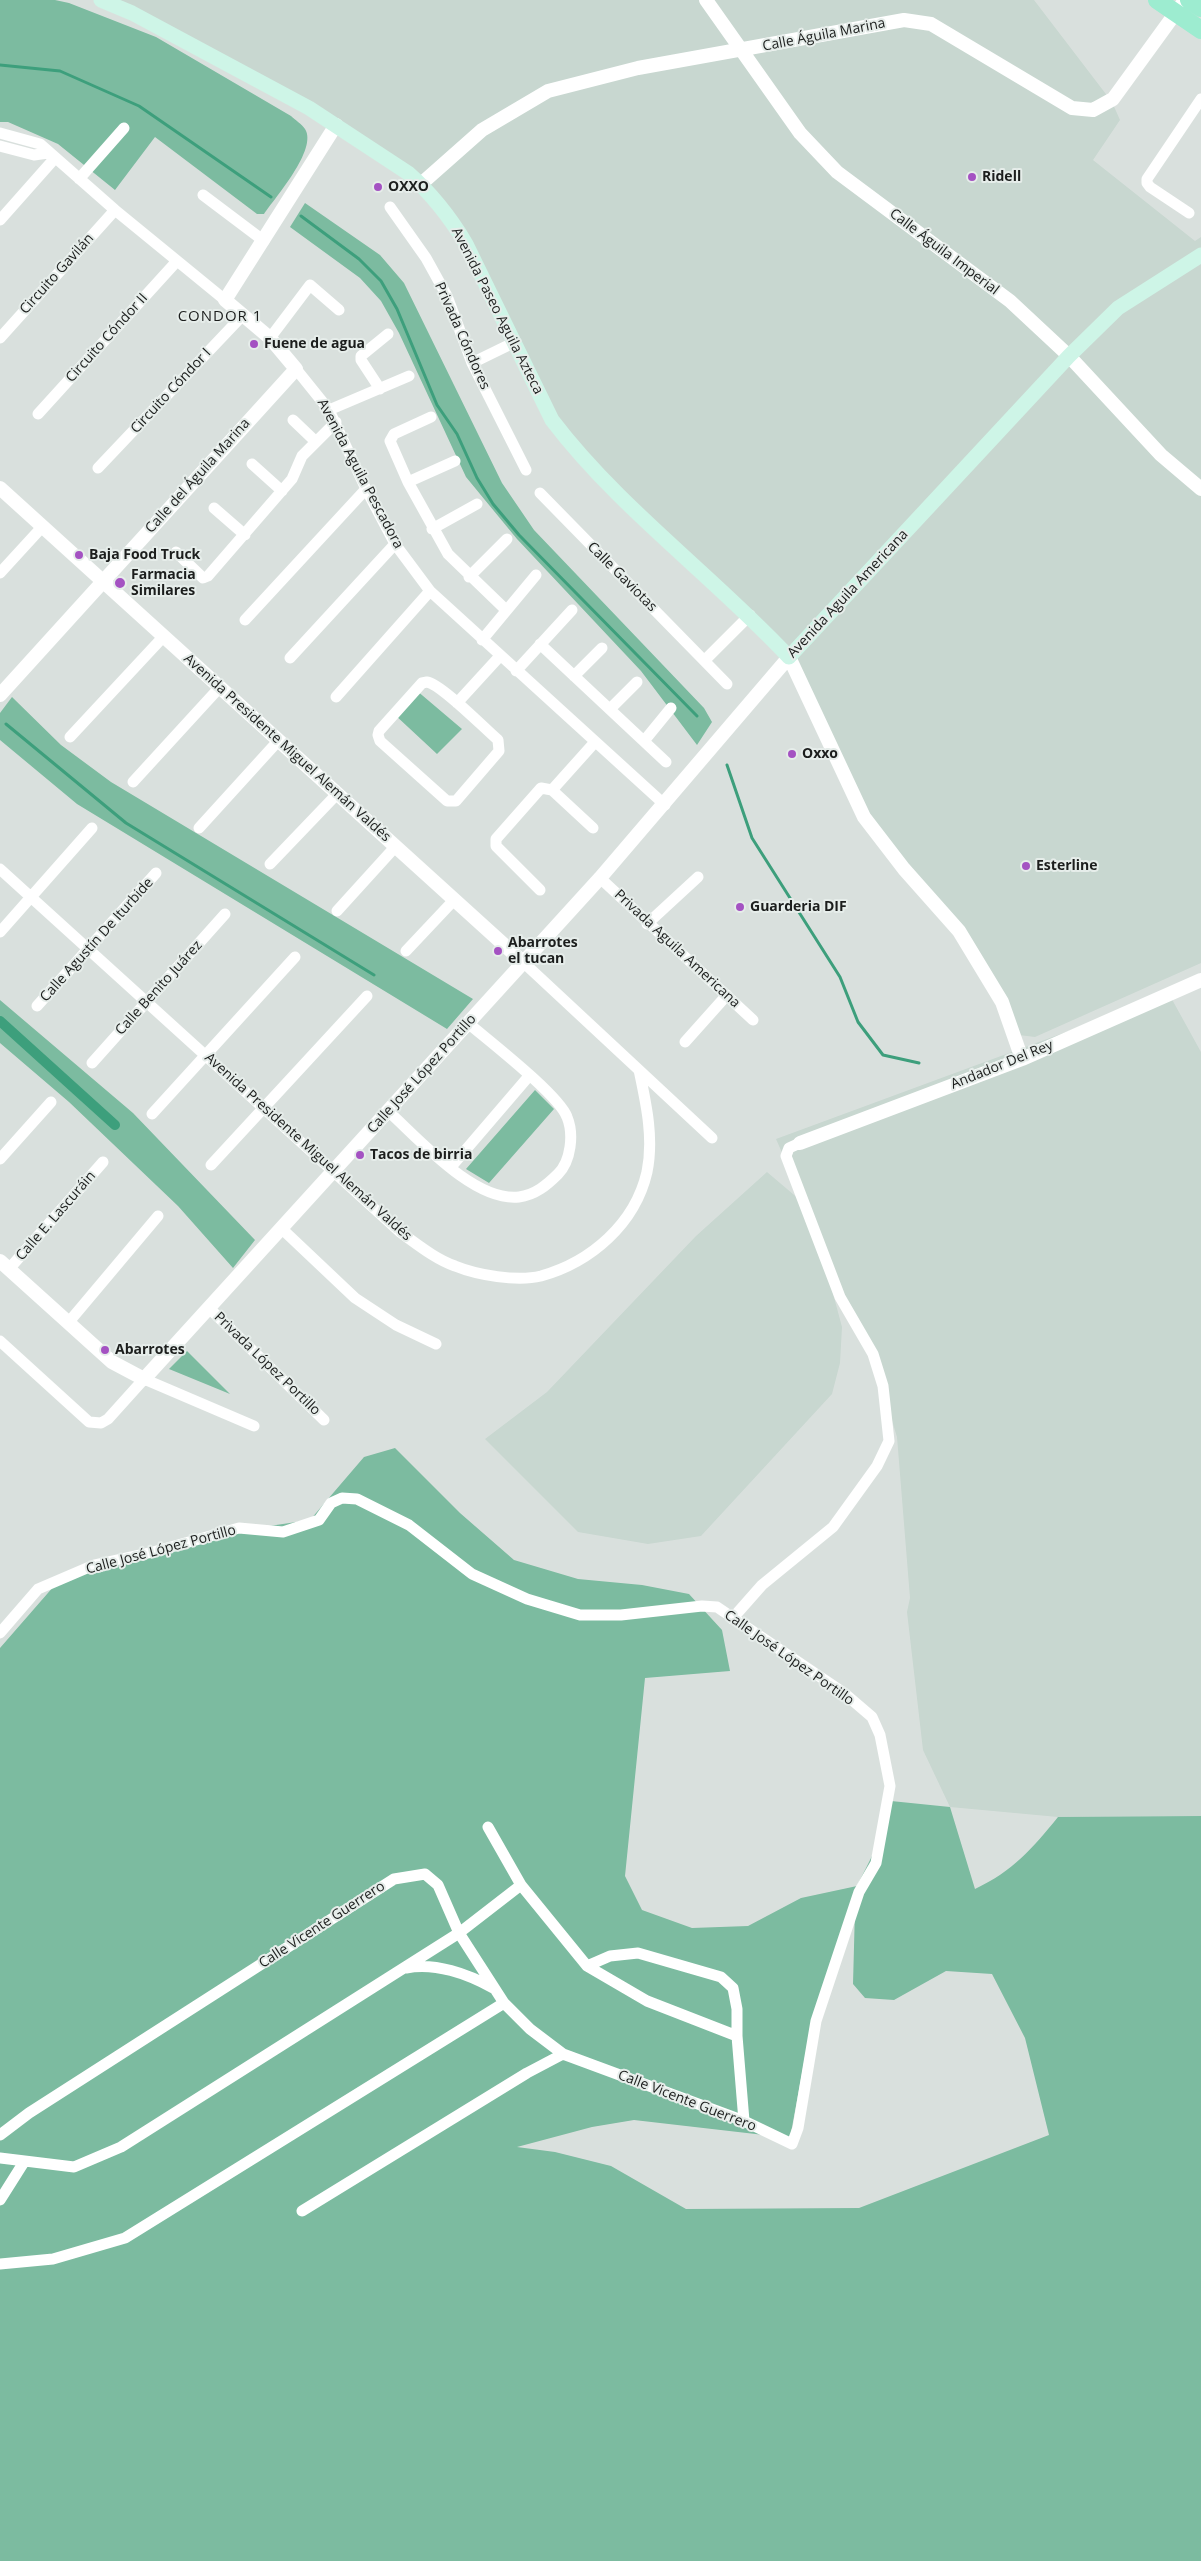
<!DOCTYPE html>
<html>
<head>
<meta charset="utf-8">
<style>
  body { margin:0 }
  canvas { display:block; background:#d9e0dd }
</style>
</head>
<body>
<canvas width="1201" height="2561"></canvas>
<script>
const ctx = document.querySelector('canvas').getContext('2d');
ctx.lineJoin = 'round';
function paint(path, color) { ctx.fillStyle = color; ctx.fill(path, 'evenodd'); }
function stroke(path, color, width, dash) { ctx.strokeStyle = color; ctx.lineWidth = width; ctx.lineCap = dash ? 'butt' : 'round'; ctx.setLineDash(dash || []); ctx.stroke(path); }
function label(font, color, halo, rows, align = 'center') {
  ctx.font = font + ' "Open Sans",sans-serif'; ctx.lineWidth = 4; ctx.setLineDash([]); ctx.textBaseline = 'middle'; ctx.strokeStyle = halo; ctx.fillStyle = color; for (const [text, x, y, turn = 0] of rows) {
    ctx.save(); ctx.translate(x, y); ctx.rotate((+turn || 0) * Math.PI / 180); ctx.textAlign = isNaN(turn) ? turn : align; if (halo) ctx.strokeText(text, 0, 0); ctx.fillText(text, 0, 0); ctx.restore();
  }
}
paint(new Path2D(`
  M109 0H1034L1112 102 1120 120 1093 160 1195 241 1201 237V963L1035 1037 1011 1034 973 958 896 866 791 657 554 422 436 200 309 109Z
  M1169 994 1201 1052V1816L1058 1817 950 1807 923 1750 907 1612 910 1598 897 1437 874 1361 776 1139Z
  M767 1172 800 1200 820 1245 842 1327 840 1363 832 1394 701 1536 648 1544 578 1532 485 1439 547 1392 696 1236Z`), '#c8d7d0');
paint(new Path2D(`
  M0 0H55L69 3 156 37 291 116C295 120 302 124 305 129 318 149 275 198 264 214H257L155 137 115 190 58 144 8 122H0Z
  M305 203 380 255 404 283 502 483 534 530 704 708 712 722 697 745 641 671 517 539 466 477 399 333 381 301 360 278 290 227Z
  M416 690 462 729 437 754 394 714Z
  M12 697 61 745 111 782 473 999 447 1029 77 804 0 740V713Z
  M0 1000 133 1113 255 1240 233 1268 178 1206 69 1102 0 1043Z
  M535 1090 554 1109 489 1183 466 1169Z
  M187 1351 230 1394 169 1369Z
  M395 1448 460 1513 514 1560 578 1579 642 1585 689 1594 722 1630 730 1671 645 1678 625 1876 642 1910 692 1928 748 1926 801 1898 857 1886 872 1856 891 1801 950 1807 975 1889C1013 1871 1032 1849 1058 1817L1201 1816V2561H0V1648L61 1578 242 1530 310 1520 364 1457ZM855 1909 853 1984 865 1998 894 2000 946 1971 992 1974 1025 2038 1049 2135 859 2208 686 2209 611 2166 555 2152 517 2147 592 2127 634 2120 790 2138 812 2019Z`), '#7cbba0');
stroke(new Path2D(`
  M0 65 60 71 139 106 271 197
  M301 216 359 259 381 281 397 309 437 405 457 434 477 478 493 504 519 535 697 716
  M6 724 126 823 374 975
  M727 765 752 838 840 977 858 1022 883 1055 919 1063`), '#3d9f7c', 3);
stroke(new Path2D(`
  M0 1021 115 1125`), '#3d9f7c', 10);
stroke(new Path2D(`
  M0 133 40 144 115 210 225 300
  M0 146 34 155 48 153
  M79 179 124 128
  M203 195 264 241
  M390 207 426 258 447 296 472 363 526 470
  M1189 213 1150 187 1147 183V179L1201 99
  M0 220 55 158
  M0 338 115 210
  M270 338 310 285 339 310
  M472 363 513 343
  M296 369 329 410 366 489 395 544 430 591 665 805
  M380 389 361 360V356L388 334
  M329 410 409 376
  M38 414 177 261
  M431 417 394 434 390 441 408 482 448 554 506 610
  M293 420 315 441
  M252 464 282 491
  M98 468 243 315
  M408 482 455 461
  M540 493 727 684
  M214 508 245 535
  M432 529 477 504
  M176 552 203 578 208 576 292 479 302 456 336 422
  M0 573 43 526
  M469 577 507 539
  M245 620 366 489
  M482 640 536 575
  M540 644 666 762
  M290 658 395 544
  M705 660 750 615
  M516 671 572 610
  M574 676 602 648
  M427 682C441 684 484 728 498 740L499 751 456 801H447L380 741 378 735 379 731 422 683Z
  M336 697 430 591
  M457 703 500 656
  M610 709 637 682
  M70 737 164 636
  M644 741 671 708
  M133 782 220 687
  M552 790 595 742
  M199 828 279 740
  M270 864 338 793
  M0 869 400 1232C417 1244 435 1259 455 1266 477 1275 517 1282 541 1276 591 1262 635 1224 647 1172 654 1138 646 1103 639 1070
  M600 878 753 1020
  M540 890 496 846V839L541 788 552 790 593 828
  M337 911 396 846
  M647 924 698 877
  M0 932 92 828
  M406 951 455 899
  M523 962 712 1138
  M37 1006 156 873
  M685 1042 727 995
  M92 1063 225 914
  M388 1111C419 1139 474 1202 519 1197 535 1195 547 1185 558 1174 571 1161 574 1134 567 1117 559 1095 489 1041 468 1023
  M152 1114 295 957
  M0 1159 51 1102
  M211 1165 367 996
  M451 1167 529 1076
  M281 1228 355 1298 396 1325 436 1344
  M9 1269 103 1162
  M209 1308 324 1420
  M68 1323 158 1216
  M0 1341 89 1422 101 1423 108 1419 144 1379 254 1426
  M732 1619 762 1585 833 1527 877 1466 889 1441 883 1386 873 1354 840 1297 786 1156 789 1148 800 1143
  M0 1633 38 1589 94 1565 153 1552 239 1528 283 1532 319 1520 331 1503 342 1498 357 1499 409 1525 472 1574 527 1599 580 1615H621L702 1606 717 1607 844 1693 872 1717 880 1735 890 1786 876 1863 859 1892 816 2021 798 2128 792 2144 744 2121 563 2054 530 2029 504 2003 459 1933 438 1885 425 1874 394 1879 29 2113 0 2135
  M488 1827 521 1885 587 1966 647 2001 737 2036 744 2121
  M587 1966 610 1956 638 1953 721 1977 733 1988 737 2009V2036
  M406 1968C435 1962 468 1974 493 1988
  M0 2158 74 2167 121 2147 459 1933 521 1885
  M0 2200 24 2162
  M302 2211 527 2073 563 2054
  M0 2264 53 2259 125 2238 504 2003`), '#fff', 11);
stroke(new Path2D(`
  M706 0 800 133 837 172 1010 301 1069 356 1161 455 1201 489
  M421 184 482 130 548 91 638 68 904 20 931 24 1072 108 1093 110 1113 99 1185 0
  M0 488 523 962
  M0 695 296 369 270 338 225 300 336 125
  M800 1143 1022 1059 1201 980
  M0 1261 112 1362 144 1379 600 878 789 657 864 817 904 869 959 931 1002 1002 1022 1059`), '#fff', 14);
stroke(new Path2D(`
  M101 0 132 13 309 108 408 173C432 194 450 217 466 244L552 420C618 507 713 576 789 657L1069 356 1118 308 1201 255`), '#cef5e7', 15);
stroke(new Path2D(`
  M1157 0 1201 30
  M1189 0 1201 8`), '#9decd0', 18);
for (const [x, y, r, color] of [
  [972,177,5,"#a452c2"],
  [378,187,5,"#a452c2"],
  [254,344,5,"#a452c2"],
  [79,555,5,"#a452c2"],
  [120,583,6,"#a452c2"],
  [792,754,5,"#a452c2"],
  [1026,866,5,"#a452c2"],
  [740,907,5,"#a452c2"],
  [498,951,5,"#a452c2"],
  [360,1155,5,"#a452c2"],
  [105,1350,5,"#a452c2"]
]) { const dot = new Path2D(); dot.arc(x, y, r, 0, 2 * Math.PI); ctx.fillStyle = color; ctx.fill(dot); stroke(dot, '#e6edea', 2); }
label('14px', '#1c1e1d', '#e6edea', [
  ["Calle Águila Marina",824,35,-11],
  ["Calle Águila Imperial",944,252,37],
  ["Circuito Gavilán",57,274,-48],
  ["Avenida Paseo Aguila Azteca",497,311,63],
  ["Privada Cóndores",462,336,66],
  ["Circuito Cóndor II",107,338,-48],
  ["Circuito Cóndor I",171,391,-47],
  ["Avenida Aguila Pescadora",360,474,62],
  ["Calle del Águila Marina",198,476,-48],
  ["Calle Gaviotas",622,577,45],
  ["Avenida Aguila Americana",848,594,-47],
  ["Avenida Presidente Miguel Alemán Valdés",287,748,42],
  ["Calle Agustín De Iturbide",97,940,-48],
  ["Privada Aguila Americana",677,949,43],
  ["Calle Benito Juárez",159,988,-48],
  ["Andador Del Rey",1002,1065,-22],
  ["Calle José López Portillo",422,1074,-48],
  ["Avenida Presidente Miguel Alemán Valdés",308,1147,42],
  ["Calle E. Lascuráin",56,1216,-49],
  ["Privada López Portillo",267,1364,44],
  ["Calle José López Portillo",161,1550,-15],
  ["Calle José López Portillo",789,1658,35],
  ["Calle Vicente Guerrero",322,1925,-33],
  ["Calle Vicente Guerrero",687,2101,21]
]);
label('bold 14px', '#1c1e1d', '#e6edea', [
  ["Ridell",982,177],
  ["OXXO",388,187],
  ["Fuene de agua",264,344],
  ["Baja Food Truck",89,555],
  ["Farmacia",131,575],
  ["Similares",131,591],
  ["Oxxo",802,754],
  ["Esterline",1036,866],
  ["Guarderia DIF",750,907],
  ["Abarrotes",508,943],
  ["el tucan",508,959],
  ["Tacos de birria",370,1155],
  ["Abarrotes",115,1350]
], 'left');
ctx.letterSpacing = '1px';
label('15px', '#1c1e1d', '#e6edea', [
  ["CONDOR 1",220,317]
]);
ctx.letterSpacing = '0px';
</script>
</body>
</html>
